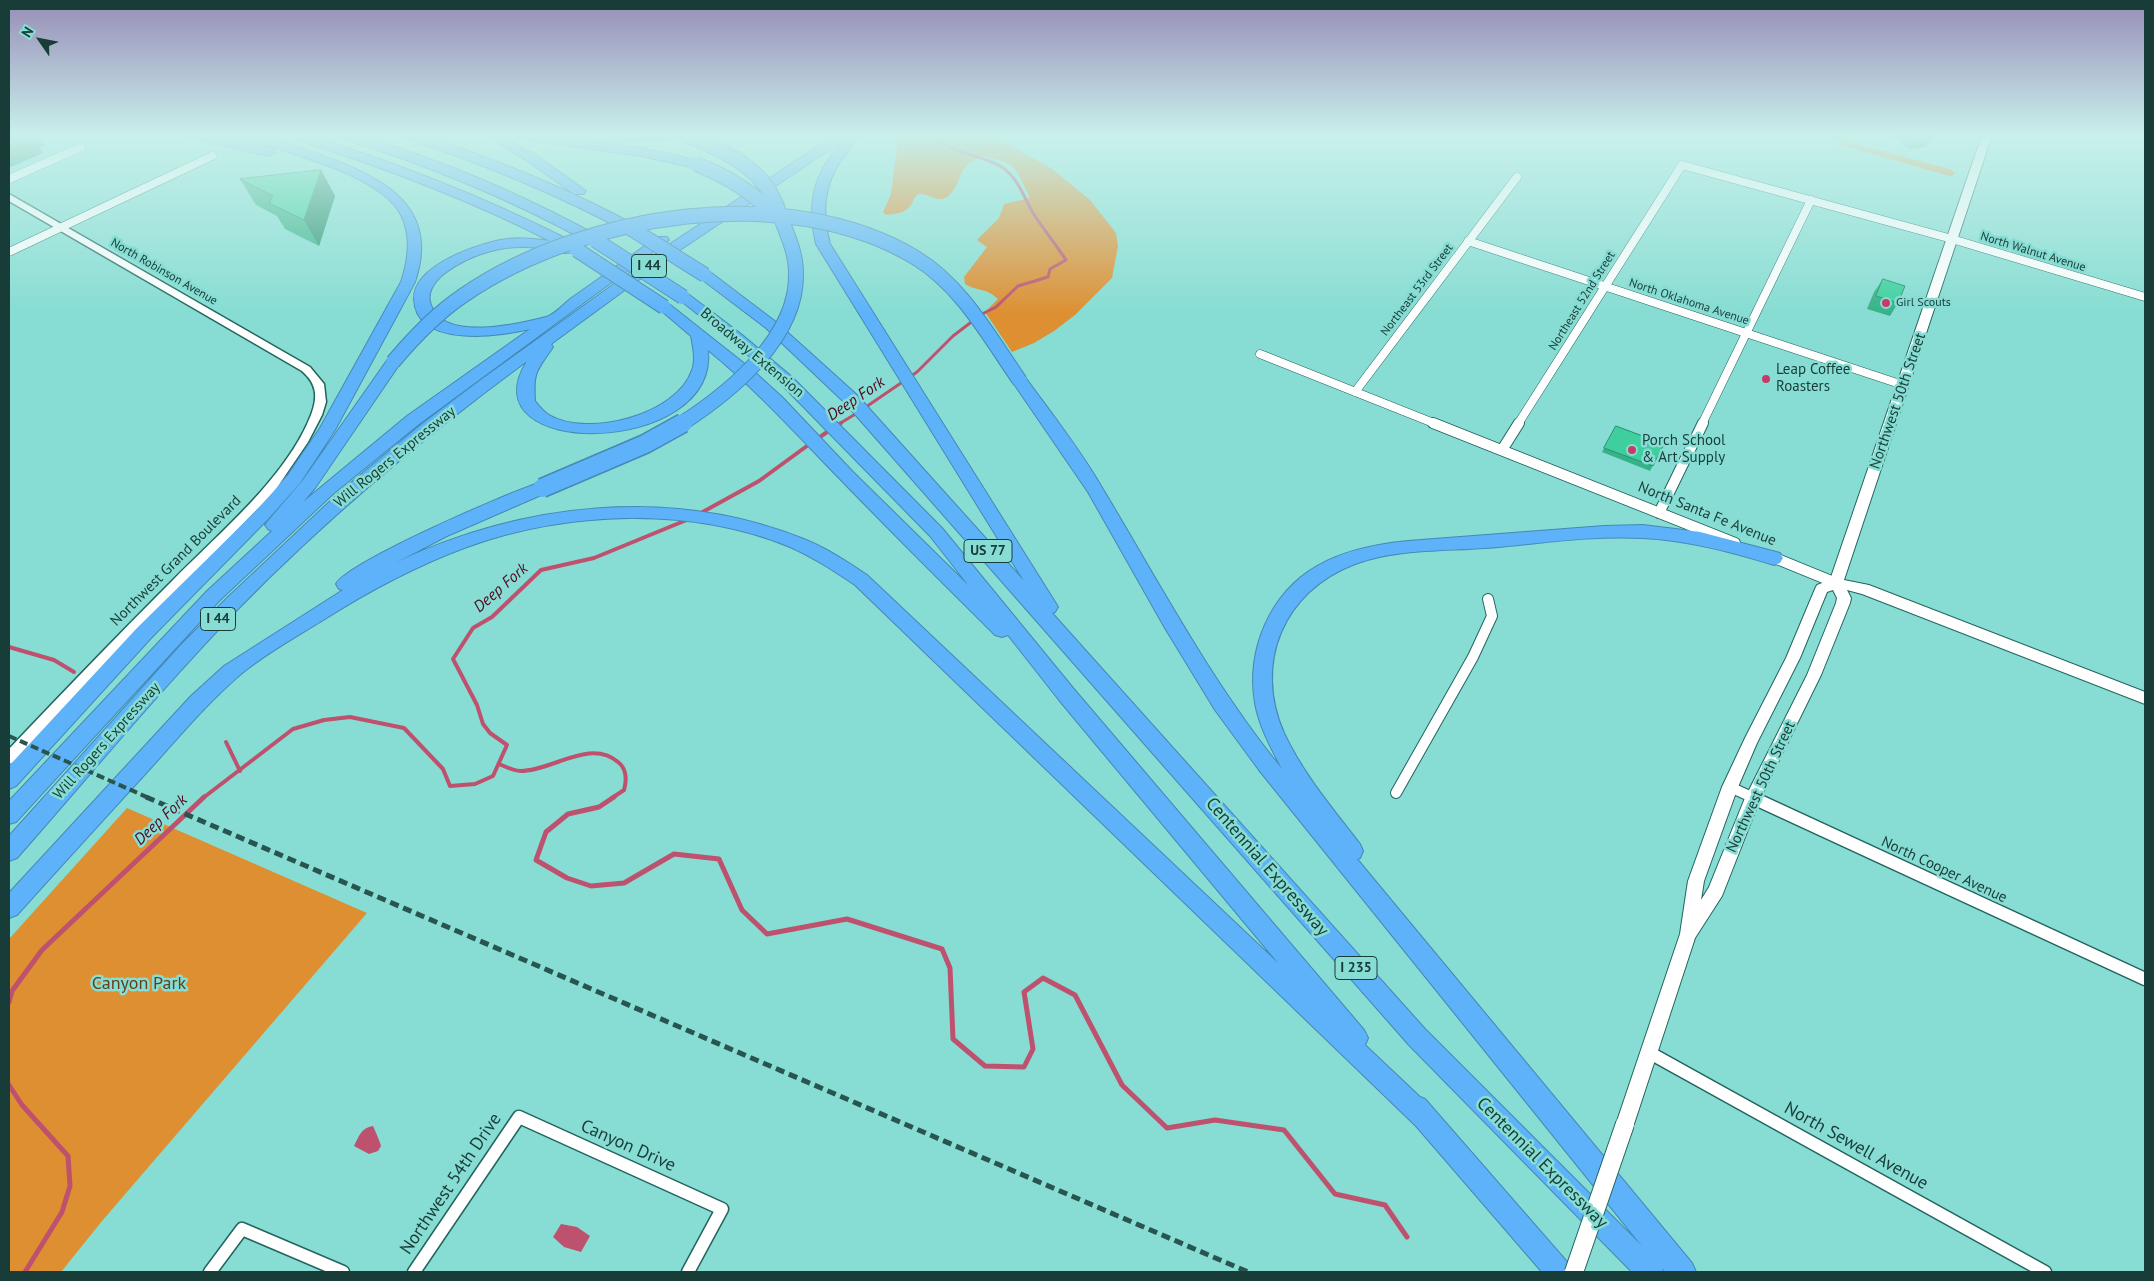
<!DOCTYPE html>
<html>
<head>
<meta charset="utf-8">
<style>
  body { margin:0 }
  #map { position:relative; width:2154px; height:1281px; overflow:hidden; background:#87ddd3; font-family:"PT Sans",sans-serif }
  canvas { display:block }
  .frame { position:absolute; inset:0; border:10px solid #183c38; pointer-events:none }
  .north { position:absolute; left:15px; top:15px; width:50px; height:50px; -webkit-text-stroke:4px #87ddd3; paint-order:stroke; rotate:303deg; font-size:14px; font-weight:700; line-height:20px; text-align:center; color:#183c38 }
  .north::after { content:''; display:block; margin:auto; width:18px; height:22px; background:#183c38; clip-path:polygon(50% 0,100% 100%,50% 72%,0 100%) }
</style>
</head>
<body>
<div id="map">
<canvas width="2154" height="1281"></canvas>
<div class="frame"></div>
<div class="north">N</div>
</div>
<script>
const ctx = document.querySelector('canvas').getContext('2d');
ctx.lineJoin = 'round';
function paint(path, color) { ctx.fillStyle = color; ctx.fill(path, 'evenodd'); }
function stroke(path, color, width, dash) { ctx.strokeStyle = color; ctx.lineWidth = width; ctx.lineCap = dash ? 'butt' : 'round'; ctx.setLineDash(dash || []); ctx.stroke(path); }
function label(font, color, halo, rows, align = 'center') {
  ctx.font = font + ' "PT Sans",sans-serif'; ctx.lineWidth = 5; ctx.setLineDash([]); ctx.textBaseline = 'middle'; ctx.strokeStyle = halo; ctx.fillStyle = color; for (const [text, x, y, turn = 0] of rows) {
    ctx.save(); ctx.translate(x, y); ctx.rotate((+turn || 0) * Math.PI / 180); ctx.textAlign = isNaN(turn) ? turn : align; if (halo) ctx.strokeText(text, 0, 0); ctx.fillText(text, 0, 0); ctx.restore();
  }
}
paint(new Path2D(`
  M900 135H991L1051 168 1090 200 1116 233 1118 246 1112 278 1075 315 1054 331 1034 343 1012 352 985 312 998 299C985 287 978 292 965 284L964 277 987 247 977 240 999 218 1004 204 1030 198C1015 166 1018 164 982 156 975 160 967 163 963 170 958 179 956 191 947 197 936 204 926 190 917 195 913 198 914 202 911 205 906 213 894 214 886 215L883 212 891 194 898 137Z
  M1833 135H1848L1846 141 1952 170 1955 174 1951 176 1946 175 1841 145 1832 139Z
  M127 808 367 913 102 1221 61 1272H9V939Z`), '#dd8f32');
paint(new Path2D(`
  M373 1126C374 1128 381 1144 381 1146L378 1151 369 1154 354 1146C359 1136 361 1128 373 1126Z
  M561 1224 577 1227 590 1236 581 1252 564 1247 553 1237Z`), '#be526e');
stroke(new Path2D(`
  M931 135C951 154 977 153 1000 166 1019 177 1024 199 1035 216 1045 231 1056 245 1066 260L1050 269 1048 277 1018 286 996 307 980 315
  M863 409 917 372 953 336 974 320
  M839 424 857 413`), '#be526e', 3);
stroke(new Path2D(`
  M836 426 841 423
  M817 439 830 430
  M699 514 759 481 811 443
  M9 647 54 660 74 672
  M226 742 240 771
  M499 764C506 767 514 771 521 771 552 771 590 738 618 762 627 769 627 779 624 790L612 798
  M203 798 293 729 324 720 350 717 404 728 443 769 450 786 475 784 493 776 507 745 490 733 483 724 477 705 453 659 473 628 492 617 541 570 594 558 689 519`), '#be526e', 4);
stroke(new Path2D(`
  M614 797 599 807 568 814 546 832 536 860 567 878 591 886 624 883 674 854 719 859 742 910 767 934 847 919 942 949 950 968 953 1039 985 1066 1024 1067 1033 1049 1024 992 1043 978 1075 995 1122 1085 1167 1128 1215 1120 1284 1130 1335 1194 1385 1205 1407 1237
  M9 1002 12 991 42 950 204 797
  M9 1085 22 1105 68 1156 70 1186 62 1212 25 1272`), '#be526e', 5);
const minorFar2 = new Path2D(`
  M9 179 81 147
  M1468 241 1903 385
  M9 252 212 156
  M1260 354 1436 424
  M1355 392 1517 177
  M1518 424 1682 165 1952 239 2145 297
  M1702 424 1811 200`);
const minorFar1 = new Path2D(`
  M1433 423 1735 543
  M1502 450 1519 423
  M1659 513 1703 423
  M1770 556 1836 583
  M1730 787 1754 798
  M1396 793 1473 657 1492 616 1488 599`);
const minor = new Path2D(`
  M1751 797 2145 979
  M1650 1053 2045 1272
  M210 1272 242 1229 343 1272
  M414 1272 519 1117 722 1209 688 1272`);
const tertiary = new Path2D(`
  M9 194 310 367 324 384 326 402 322 415 308 442 274 492 109 660 14 762 9 764V749C63 692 117 636 173 580 219 533 287 477 311 415 318 397 317 384 302 371L9 201Z`);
const secondary = new Path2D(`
  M1982 135H1992L1844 580 1869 585 2145 692V704L1862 594 1847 590 1851 598 1850 603 1821 675 1760 799 1722 896 1695 938 1634 1124 1631 1130 1625 1133 1619 1130 1616 1124 1680 934 1688 881 1722 787 1745 738 1786 658 1815 589 1817 585 1830 580ZM1833 590 1837 598 1836 603 1807 675 1745 798 1709 887 1701 900 1704 881 1738 787 1757 743 1800 658 1827 592Z`);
const motorway = new Path2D(`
  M188 135H208L273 149 275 152 269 156 190 138Z
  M243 135C264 132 288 144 309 151 372 173 443 200 415 282L335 430 300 483 268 519 151 638 16 786 9 789V766L137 628 256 511 288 475 320 428 401 282C408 260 412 237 401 215 380 174 286 153 245 138Z
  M289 135H306C395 162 481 196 565 238L567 241 565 244 576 246 578 249C571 258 548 249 538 248 505 244 472 253 445 273 435 281 426 292 431 305 443 342 519 324 546 317 554 315 564 304 570 299 599 279 628 258 657 237H667L669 240 419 424 334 493 219 601 16 822 9 824V801L207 591 272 531 268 529 265 525 268 521 303 480 388 359H398L401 362 315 488 303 502 407 416 530 329C500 336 416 349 414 299 413 265 481 242 508 239 522 237 536 239 550 241 466 198 380 166 291 138Z
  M339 135C360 132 381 142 401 149 470 172 536 202 600 237L602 240 600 243H590C510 199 428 165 341 138Z
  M403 135C423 132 443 142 462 149 522 170 579 195 635 225L637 228 635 231H625C554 193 481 163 405 138Z
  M485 135H499L537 156 586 191 584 194H574L529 162Z
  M512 135H541L641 148 701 161 702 164 696 168 641 156 518 139Z
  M610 135H694L688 139 614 142 610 141 608 138Z
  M835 135H861C855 143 848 151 842 159 823 186 822 213 830 244L1055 602 1058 607 1055 612 1052 613 1425 1029 1642 1246 1259 770 1215 710 1165 628 1088 492 1012 381 1015 377H1025C1051 413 1079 448 1101 486 1159 582 1211 682 1282 769 1271 748 1259 726 1255 703 1246 650 1270 593 1317 566 1345 550 1377 544 1408 541L1604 526 1643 525 1700 532 1780 553 1783 558 1780 563 1774 565C1731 552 1687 540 1642 538 1590 535 1537 544 1485 548 1443 551 1395 549 1355 564 1284 591 1253 662 1284 733 1303 774 1333 809 1360 844L1363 851 1360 858 1357 859 1692 1263 1696 1272H1665L1662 1268 1663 1272H1632L1409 1045 845 403 766 328 700 278 698 275 700 272H710L776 322 857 395 1024 581 816 244C806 201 814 173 844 140L674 254 551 344 553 347C537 371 533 371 535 401 539 406 544 412 549 415 588 438 677 415 692 370 696 360 693 347 691 336L657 307 659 304H669L750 368 782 397 853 472 969 586 930 536 782 385 731 340 676 297 678 294H688L741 334 792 377 942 528 1073 688 1364 1030 1368 1038 1365 1045 1420 1097 1425 1099 1568 1263 1572 1272H1542L1416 1126 855 585C834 571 813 557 790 547 690 506 568 511 467 547 415 566 367 592 320 622 294 638 265 654 241 674 207 703 178 738 148 771 104 819 60 867 17 915L9 918V893L191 696 224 666 343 590 339 589 336 584C348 562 511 491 542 482L548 484 550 488 548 492 447 536 395 563C521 503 670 486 801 538 825 547 846 561 867 575L1279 964 1059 700 1008 635 1002 637 995 635C944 584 892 533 842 481 797 435 758 391 708 350 719 457 464 461 527 361 425 436 327 518 238 609 161 689 90 775 17 858L9 861V836L180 646 227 598 342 490 422 424 478 382 664 248Z`);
stroke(minorFar2, '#21655e', 9);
stroke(minorFar1, '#21655e', 12);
stroke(minor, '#21655e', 15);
stroke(tertiary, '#21655e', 3);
stroke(secondary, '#21655e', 2);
stroke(motorway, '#4589b5', 2);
stroke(minorFar2, '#fff', 8);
stroke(minorFar1, '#fff', 10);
stroke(minor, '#fff', 12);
paint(tertiary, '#fff');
paint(secondary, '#fff');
paint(motorway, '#5db2f9');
stroke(new Path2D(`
  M9 736 149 798`), '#295550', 4, [8, 4]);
stroke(new Path2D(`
  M146 797 1248 1272`), '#295550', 5, [9, 5]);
const secondaryBridge = new Path2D(`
  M1574 1272 1625 1124`);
const motorwayBridgeFar1 = new Path2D(`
  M696 164C727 176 753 192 776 216
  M630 228 705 275
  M595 240 683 297
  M577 250 664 307
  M393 362C414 337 437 313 464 295 584 213 788 180 916 258 962 286 990 338 1020 381
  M681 424C729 393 798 338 796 273 796 256 790 241 784 226 780 215 777 204 771 194 754 163 716 147 685 135`);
const motorwayBridge = new Path2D(`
  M542 488 645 444 683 423`);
stroke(secondaryBridge, '#21655e', 20, []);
stroke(motorwayBridgeFar1, '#4589b5', 16, []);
stroke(motorwayBridge, '#4589b5', 21, []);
stroke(secondaryBridge, '#fff', 18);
stroke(motorwayBridgeFar1, '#5db2f9', 14);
stroke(motorwayBridge, '#5db2f9', 18);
paint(new Path2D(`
  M1890 134H1934L1926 147 1909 149Z
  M321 170 335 196 319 246 285 229 277 216 256 205 240 179Z
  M1883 279 1898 303 1890 316 1867 309 1874 292Z
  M1616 426 1664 444 1650 471 1602 452Z`), '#36b288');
paint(new Path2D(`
  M26 134H36L45 145 40 148 43 153 11 167 9 164V146Z
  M1934 134 1926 147 1909 149 1916 137Z
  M321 170 335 196 319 246 304 220Z`), '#2c916f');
const building = new Path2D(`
  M9 134H28L31 136 9 146Z
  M1914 134H1933L1916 137Z
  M321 170 304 220 269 203 273 196 240 179Z
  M1883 279 1905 286 1898 303 1876 296Z
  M1616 426 1664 444 1653 466 1604 448Z`);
paint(building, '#3fcf9e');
stroke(building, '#2c916f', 1);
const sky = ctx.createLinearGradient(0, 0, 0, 314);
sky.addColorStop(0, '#978db7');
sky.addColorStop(0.43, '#c9f0eb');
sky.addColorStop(1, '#c9f0eb00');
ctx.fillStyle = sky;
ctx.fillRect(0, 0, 2154, 314);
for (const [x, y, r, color] of [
  [1886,303,5,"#c93b67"],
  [1766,379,5,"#c93b67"],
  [1632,450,5,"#c93b67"]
]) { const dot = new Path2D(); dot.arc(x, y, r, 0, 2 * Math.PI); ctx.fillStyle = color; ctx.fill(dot); stroke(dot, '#87ddd3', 2); }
label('12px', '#183c38', '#87ddd3', [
  ["North Walnut Avenue",2033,252,17],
  ["North Robinson Avenue",164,272,30],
  ["Northeast 53rd Street",1417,290,-53],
  ["Northeast 52nd Street",1582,301,-58],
  ["North Oklahoma Avenue",1689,302,18]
]);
label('12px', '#183c38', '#87ddd3', [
  ["Girl Scouts",1896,303]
], 'left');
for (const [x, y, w] of [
  [649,266,35],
  [988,551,48],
  [218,619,35],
  [1356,968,42]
]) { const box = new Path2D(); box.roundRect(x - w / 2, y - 11.5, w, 23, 4); ctx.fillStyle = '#87ddd3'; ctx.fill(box); stroke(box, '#183c38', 1); }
label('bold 14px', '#183c38', null, [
  ["I 44",649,266],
  ["US 77",988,551],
  ["I 44",218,619],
  ["I 235",1356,968]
]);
label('15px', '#183c38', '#87ddd3', [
  ["Broadway Extension",752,353,40],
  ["Northwest 50th Street",1898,401,-71],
  ["Will Rogers Expressway",395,457,-39],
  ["North Santa Fe Avenue",1707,514,22],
  ["Northwest Grand Boulevard",176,561,-45],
  ["Will Rogers Expressway",107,741,-48],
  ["Northwest 50th Street",1761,787,-65],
  ["North Cooper Avenue",1944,870,25]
]);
label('15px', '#183c38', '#87ddd3', [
  ["Leap Coffee",1776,370],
  ["Roasters",1776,387],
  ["Porch School",1642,441],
  ["& Art Supply",1642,458]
], 'left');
label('italic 16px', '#510a23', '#87ddd3', [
  ["Deep Fork",856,399,-34],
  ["Deep Fork",501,588,-41],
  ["Deep Fork",161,820,-43]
]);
label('18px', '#183c38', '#87ddd3', [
  ["Centennial Expressway",1267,867,49],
  ["Canyon Drive",628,1146,24],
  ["North Sewell Avenue",1856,1146,29],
  ["Centennial Expressway",1542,1163,45],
  ["Northwest 54th Drive",451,1184,-56]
]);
label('18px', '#603f1b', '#87ddd3', [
  ["Canyon Park",139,984]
]);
</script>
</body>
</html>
